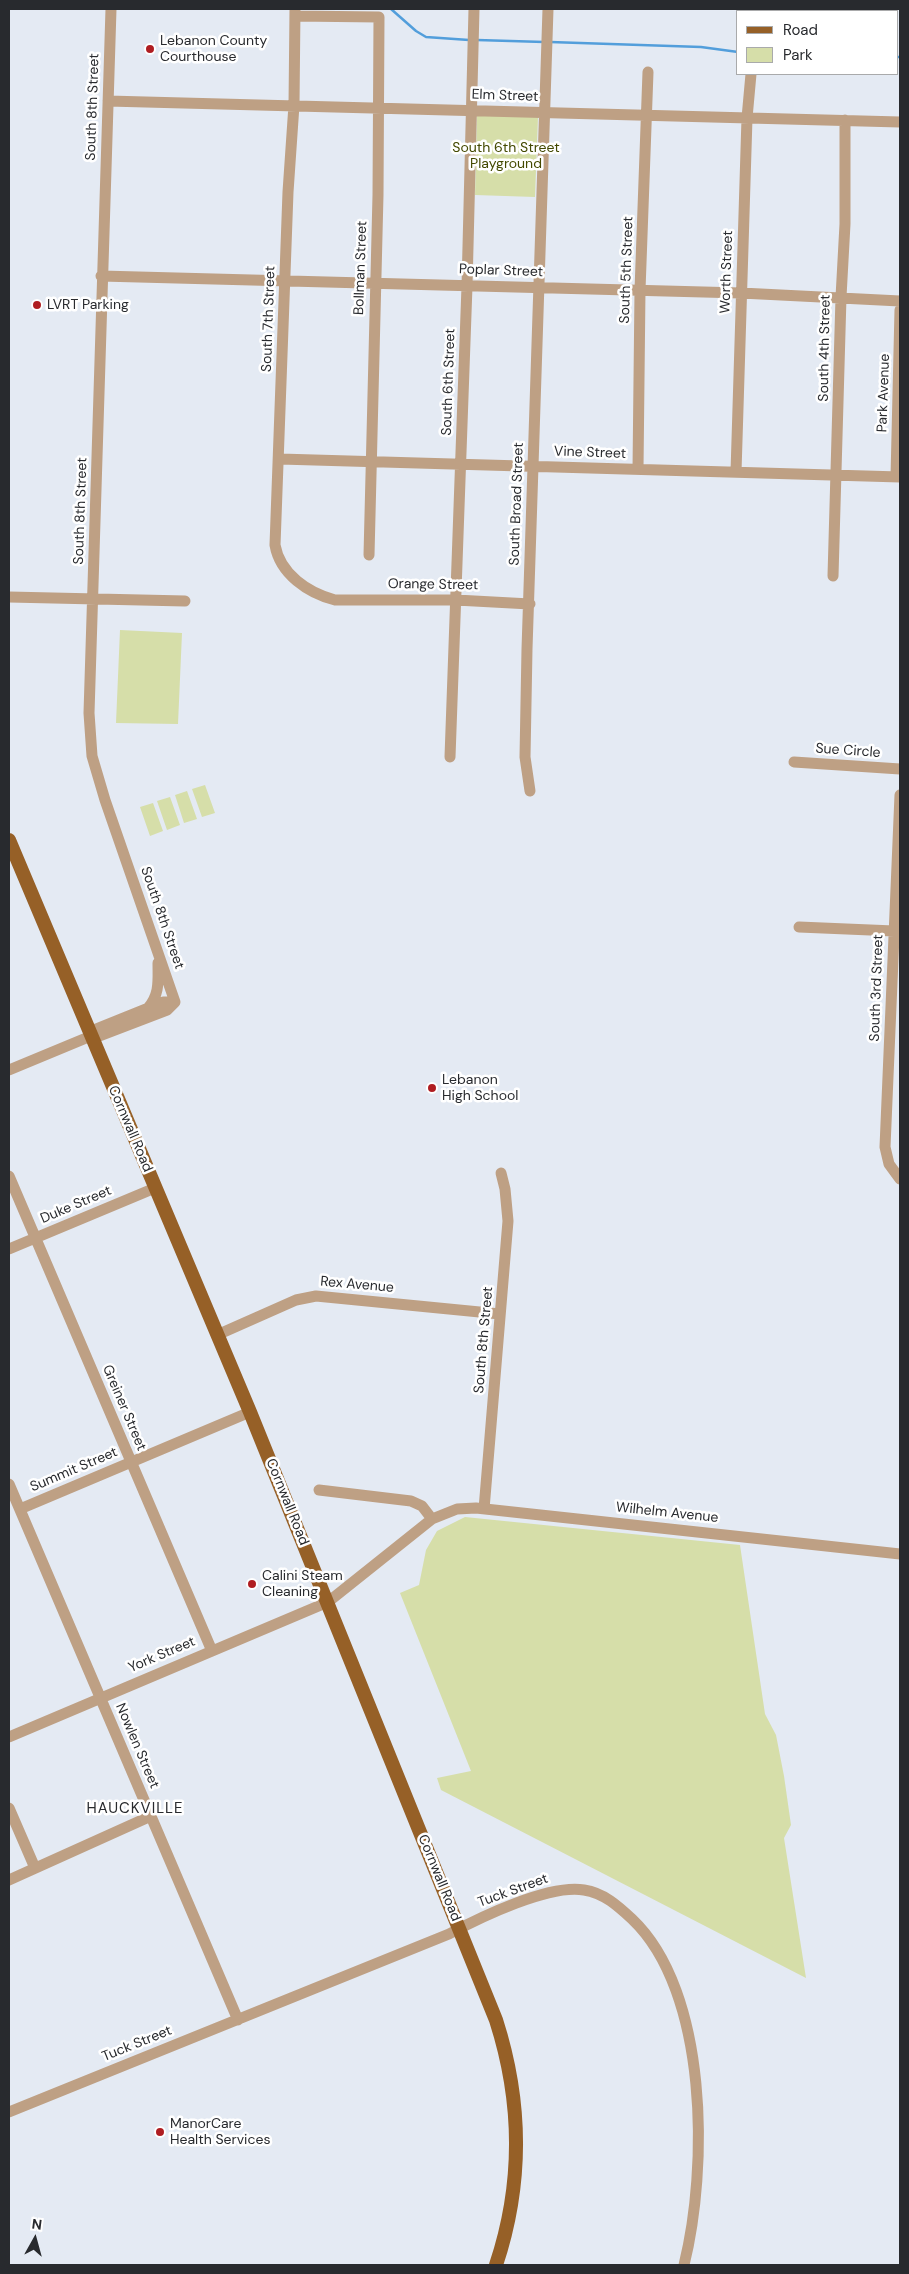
<!DOCTYPE html>
<html>
<head>
<meta charset="utf-8">
<style>
  body { margin:0 }
  #map { position:relative; width:909px; height:2274px; overflow:hidden; background:#e4eaf3; font-family:"DM Sans",sans-serif }
  canvas { display:block }
  .frame { position:absolute; inset:0; border:10px solid #282a2e; pointer-events:none }
  .legend { position:absolute; left:736px; top:10px; width:162px; height:65px; box-sizing:border-box; background:#fff; border:1px solid #a9aaab; margin:0; padding:6px 9px; list-style:none; font-size:15px; color:#282a2e }
  .legend li { display:flex; align-items:center; gap:10px; height:25px }
  .legend b { width:25px; border:1px solid #a9aaab }
  .north { position:absolute; left:10px; top:2214px; width:50px; height:50px; -webkit-text-stroke:4px #fff; paint-order:stroke; rotate:7deg; font-size:14px; font-weight:700; line-height:20px; text-align:center; color:#282a2e }
  .north::after { content:''; display:block; margin:auto; width:18px; height:22px; background:#282a2e; clip-path:polygon(50% 0,100% 100%,50% 72%,0 100%) }
</style>
</head>
<body>
<div id="map">
<canvas width="909" height="2274"></canvas>
<div class="frame"></div>
<ul class="legend">
<li><b style="height:6px;background:#966027"></b>Road</li>
<li><b style="height:14px;background:#d6dea9"></b>Park</li>
</ul>
<div class="north">N</div>
</div>
<script>
const ctx = document.querySelector('canvas').getContext('2d');
ctx.lineJoin = 'round';
function paint(path, color) { ctx.fillStyle = color; ctx.fill(path, 'evenodd'); }
function stroke(path, color, width, dash) { ctx.strokeStyle = color; ctx.lineWidth = width; ctx.lineCap = dash ? 'butt' : 'round'; ctx.setLineDash(dash || []); ctx.stroke(path); }
function label(font, color, halo, rows, align = 'center') {
  ctx.font = font + ' "DM Sans",sans-serif'; ctx.lineWidth = 5; ctx.setLineDash([]); ctx.textBaseline = 'middle'; ctx.strokeStyle = halo; ctx.fillStyle = color; for (const [text, x, y, turn = 0] of rows) {
    ctx.save(); ctx.translate(x, y); ctx.rotate((+turn || 0) * Math.PI / 180); ctx.textAlign = isNaN(turn) ? turn : align; if (halo) ctx.strokeText(text, 0, 0); ctx.fillText(text, 0, 0); ctx.restore();
  }
}
paint(new Path2D(`
  M477 115 538 117 535 197 475 195Z
  M120 630 182 633 178 724 116 723Z
  M205 785 215 813 202 817 192 789Z
  M187 791 197 819 184 823 175 795Z
  M170 797 180 825 167 830 157 801Z
  M153 803 163 831 150 836 140 807Z
  M465 1517 740 1545 765 1714 776 1735 784 1776 791 1825 784 1838 806 1978 441 1790 437 1778 471 1771 400 1593 419 1585 426 1550 437 1531Z`), '#d6dea9');
stroke(new Path2D(`
  M391 9 416 31 426 37 469 40
  M477 40 544 42
  M550 42 701 47 738 52
  M898 57H900`), '#529edb', 2.5);
stroke(new Path2D(`
  M111 9 89 713 92 756 105 800 175 1002
  M295 9 294 105 288 192 275 545C280 574 308 593 335 600H456L530 604
  M295 16 379 17 378 195 369 555
  M108 101 900 122
  M101 276 741 293 900 301
  M280 459 900 477
  M638 469 640 290 648 72
  M736 472 747 118 751 74
  M896 477 900 310
  M833 576 841 297 845 224V120
  M9 597 185 601
  M450 757 467 286 474 9
  M794 762 900 769
  M530 791 525 757 527 649 548 9
  M900 795 885 1147 889 1164 900 1179
  M799 927 894 931
  M148 1008C160 994 158 981 158 963
  M91 1036 96 1029 163 1002H175
  M9 1070 91 1036H99L167 1010 175 1002
  M9 1176 212 1651
  M9 1249 155 1188
  M217 1335 296 1300 316 1296 500 1314
  M9 1484 238 2020
  M319 1490 411 1501 422 1506 432 1519
  M20 1509 250 1412
  M484 1509 508 1221 505 1189 501 1173
  M9 1737 328 1602 432 1519 457 1509 476 1508 900 1554
  M9 1808 35 1868
  M9 1880 151 1816
  M9 2112 449 1934C481 1917 549 1884 584 1890 604 1893 618 1906 632 1919 709 1992 708 2169 684 2265`), '#bea084', 11);
stroke(new Path2D(`
  M9 840 250 1412 496 2020C522 2101 523 2184 496 2265`), '#966027', 14);
for (const [x, y, r, color] of [
  [150,49,5,"#af1d21"],
  [37,305,5,"#af1d21"],
  [432,1088,5,"#af1d21"],
  [252,1584,5,"#af1d21"],
  [160,2132,5,"#af1d21"]
]) { const dot = new Path2D(); dot.arc(x, y, r, 0, 2 * Math.PI); ctx.fillStyle = color; ctx.fill(dot); stroke(dot, '#fff', 2); }
label('14px', '#282a2e', '#fff', [
  ["Lebanon County",160,41],
  ["Courthouse",160,57],
  ["LVRT Parking",47,305],
  ["Lebanon",442,1080],
  ["High School",442,1096],
  ["Calini Steam",262,1576],
  ["Cleaning",262,1592],
  ["ManorCare",170,2124],
  ["Health Services",170,2140]
], 'left');
label('14px', '#282a2e', '#fff', [
  ["Elm Street",505,96,2],
  ["South 8th Street",93,107,-88],
  ["Bollman Street",361,268,-88],
  ["South 5th Street",627,270,-88],
  ["Poplar Street",501,271,2],
  ["Worth Street",727,272,-88],
  ["South 7th Street",269,319,-88],
  ["South 4th Street",825,348,-89],
  ["South 6th Street",449,382,-88],
  ["Park Avenue",884,393,-88],
  ["Vine Street",590,453,2],
  ["South Broad Street",517,504,-88],
  ["South 8th Street",81,511,-88],
  ["Orange Street",433,585,1],
  ["Sue Circle",848,751,4],
  ["South 8th Street",162,918,71],
  ["South 3rd Street",877,988,-88],
  ["Cornwall Road",130,1129,67],
  ["Duke Street",76,1205,-23],
  ["Rex Avenue",357,1285,5],
  ["South 8th Street",484,1340,-85],
  ["Greiner Street",124,1408,67],
  ["Summit Street",74,1470,-23],
  ["Cornwall Road",287,1502,68],
  ["Wilhelm Avenue",667,1513,6],
  ["York Street",162,1655,-23],
  ["Nowlen Street",137,1746,67],
  ["Cornwall Road",439,1878,68],
  ["Tuck Street",513,1891,-20],
  ["Tuck Street",137,2044,-22]
]);
label('14px', '#434900', '#fff', [
  ["South 6th Street",506,148],
  ["Playground",506,164]
]);
ctx.letterSpacing = '1px';
label('15px', '#282a2e', '#fff', [
  ["HAUCKVILLE",135,1809]
]);
ctx.letterSpacing = '0px';
</script>
</body>
</html>
